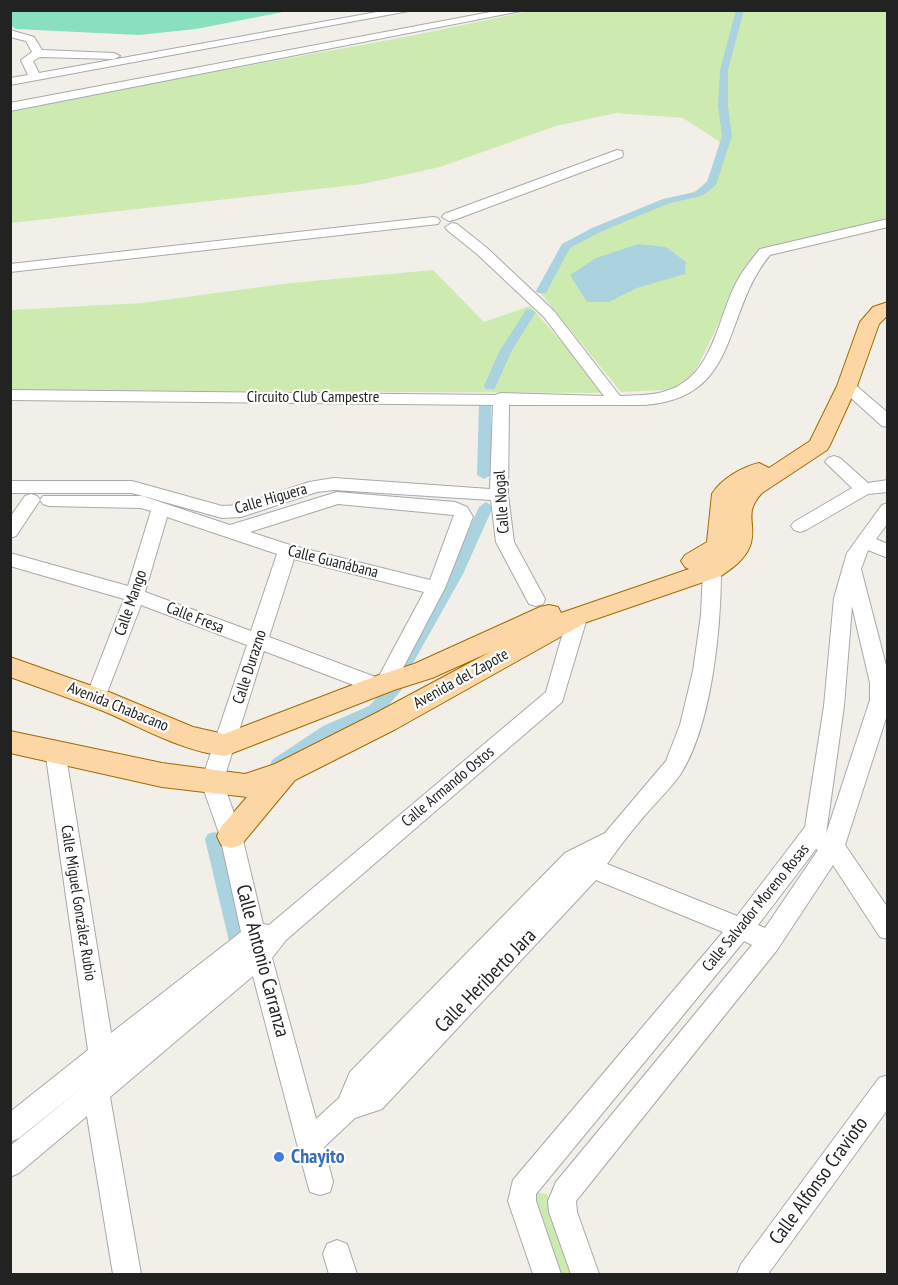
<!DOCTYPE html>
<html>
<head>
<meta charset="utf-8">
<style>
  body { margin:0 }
  #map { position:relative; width:898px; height:1285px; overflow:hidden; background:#f2efe9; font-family:"PT Sans Narrow",sans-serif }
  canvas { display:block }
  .frame { position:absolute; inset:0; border:12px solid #222; pointer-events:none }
</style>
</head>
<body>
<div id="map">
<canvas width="898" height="1285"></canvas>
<div class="frame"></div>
</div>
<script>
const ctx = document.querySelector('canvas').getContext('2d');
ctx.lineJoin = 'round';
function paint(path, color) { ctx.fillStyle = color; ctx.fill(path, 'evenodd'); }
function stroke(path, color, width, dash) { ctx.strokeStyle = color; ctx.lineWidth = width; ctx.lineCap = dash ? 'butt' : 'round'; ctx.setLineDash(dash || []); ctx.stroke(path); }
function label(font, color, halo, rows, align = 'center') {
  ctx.font = font + ' "PT Sans Narrow",sans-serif'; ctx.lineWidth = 4.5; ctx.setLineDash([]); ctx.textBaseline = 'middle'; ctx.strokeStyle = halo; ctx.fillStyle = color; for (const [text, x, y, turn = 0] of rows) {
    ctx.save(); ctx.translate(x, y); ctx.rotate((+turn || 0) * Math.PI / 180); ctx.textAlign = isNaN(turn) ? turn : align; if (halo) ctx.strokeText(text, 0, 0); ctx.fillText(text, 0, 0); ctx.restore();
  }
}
paint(new Path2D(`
  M530 11H887V220L770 249 736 287 698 366 683 385 665 390 621 392 537 289 565 245 610 222 698 190 714 174 720 142 683 118 616 113 556 126 440 167 363 184 11 223V109L410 36Z
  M433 270 484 322 530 306 605 391 604 393 11 390V310L142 303 290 283Z
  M529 1192 547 1194 577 1274H559Z`), '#cdebb0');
paint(new Path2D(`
  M11 10H288V11L196 29 139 35 16 29 11 26Z`), '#88e0be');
paint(new Path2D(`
  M638 244 666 247 686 262 685 274 637 288 609 302H587L570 275 596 258Z`), '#aad3df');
paint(new Path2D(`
  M736 10H744L728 70V106L732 136 716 185 702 196 670 203 600 232 570 248 546 293H538L536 291 562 244 592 228 663 199 695 192 707 182 722 136 718 106 720 70Z
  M530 309 536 312 511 352 496 386 494 389H486L484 386 499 352 526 310Z
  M485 401 491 405V475L484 479 477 475 479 405Z
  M486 502 493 507 463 574 408 672H398L395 668 449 574 479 507Z
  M396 681 401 683 404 687 381 714 335 736 284 770 278 772 272 770 270 765 272 760 323 726 369 706 391 683Z
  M214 832 220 834 223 839 250 954 247 960 241 962 235 960 232 954 205 839 208 834Z`), '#aad3df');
const minor = new Path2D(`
  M388 10H414L10 85V78L28 75 21 60 32 52 26 41 10 37V30L34 37 42 50 114 53 120 56 114 59 40 57 33 61 39 73Z
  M501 10H526L10 111V103Z
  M617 150 622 151 623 154 622 157 454 220 449 221 442 217 444 214Z
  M433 217 438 218 440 221 438 224 10 272V264Z
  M888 219V227L770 255C721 314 742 398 644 405H509L508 495 514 542 545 599 543 604 536 606 529 604 496 542 491 500 334 490 317 492 241 517 222 518 132 493H10V481H132L222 506 240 505 309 482 334 478 490 489 493 405 10 400V390L495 395 501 393 604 396 544 317 477 254 447 230 445 227 452 223 457 224 487 248 554 311 620 396C635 395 652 396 666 391 713 377 717 320 736 283 743 270 751 260 760 249Z
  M847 381 853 383 888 413V427L882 426 841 389 839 386 841 383Z
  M834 456 840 458 868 483 888 480V492L868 494 806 530 800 532 794 530 791 526 794 522 852 488 825 462 828 458Z
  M337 492 455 502 467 507 473 517 445 588 392 689 377 694 264 651 223 782 242 836 263 924 269 925 546 692 568 615 571 610 578 608 585 610 588 615 562 702 286 940 272 958 316 1119 339 1098 350 1072 565 853 605 833 666 761 680 725 693 671 701 615 703 570 705 565 712 563 719 565 721 570C721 628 712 726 680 775 673 785 664 794 656 803 638 822 622 843 607 864L737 916 805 827 824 706 834 598 847 553 882 505 888 503V523L876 539 888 544V558L868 550 861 569 888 673V712L845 845 888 908V939L880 937 833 865 777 950 576 1201 577 1212 599 1274H571L549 1212 548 1201 556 1182 752 945 744 941 536 1194V1201L561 1274H533L508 1201 513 1180 723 932 596 880 382 1109 355 1118 324 1147 333 1182 330 1192 320 1195 310 1192 307 1182 253 976 110 1097 141 1274H113L87 1116 19 1173 10 1177V1146L83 1087 19 1138 10 1142V1112L88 1050 45 750 48 744 55 741 62 744 65 750 111 1033 241 932 220 836 201 782 247 645 141 605 103 703 96 705 89 703 86 697 124 599 10 566V553L128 586 151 511 141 508 49 506 43 504 40 500 43 496H142L230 525ZM338 504 454 515 430 580 290 545 250 532ZM167 517 277 554 251 631 145 592ZM294 559 424 592 378 678 269 637ZM852 606 870 683V700L826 834 844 706ZM816 849 818 850 765 928 758 925Z
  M31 494 37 496 40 500 16 536 10 538V517L25 496Z
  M888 1075V1109L768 1274H737L741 1264 879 1078Z
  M337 1240 347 1244 357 1274H329L323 1254 327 1244Z`);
const major = new Path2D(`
  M888 302V315L879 324 857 386 830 445 827 450 762 493C742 514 758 525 750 546 745 560 731 569 721 576L587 622 396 729 295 780 241 845 231 848 221 845 217 836 221 827 247 797 162 787 10 753V731L162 763 245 774 275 764 376 713 490 652 432 678 394 690 225 756C181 751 143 728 103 711 72 699 41 688 10 677V657L109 692 193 727 224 734 376 676 414 664 540 607 549 605 558 607 561 613 689 569 685 567 681 561 685 555 707 542 712 494C721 479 742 467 759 463L769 468 810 441 837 386 860 322 873 307Z`);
stroke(minor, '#a9a9a9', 2);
stroke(major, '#a06b00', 2);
paint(minor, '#fff');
paint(major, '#fcd6a4');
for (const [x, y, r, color] of [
  [279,1157,6,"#3f7fe0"]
]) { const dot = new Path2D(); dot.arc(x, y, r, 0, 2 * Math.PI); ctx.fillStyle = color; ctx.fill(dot); stroke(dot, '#fff', 2); }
label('16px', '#222', '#fff', [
  ["Circuito Club Campestre",313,397],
  ["Calle Higuera",271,499,-16],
  ["Calle Nogal",502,502,-94],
  ["Calle Guanábana",333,562,14],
  ["Calle Mango",131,603,-71],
  ["Calle Fresa",195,618,21],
  ["Calle Durazno",250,667,-72],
  ["Avenida del Zapote",461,679,-29],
  ["Avenida Chabacano",118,707,22],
  ["Calle Armando Ostos",448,787,-40],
  ["Calle Miguel González Rubio",78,903,81],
  ["Calle Salvador Moreno Rosas",756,908,-51]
]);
label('20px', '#222', '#fff', [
  ["Calle Antonio Carranza",262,961,75],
  ["Calle Heriberto Jara",486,981,-46],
  ["Calle Alfonso Cravioto",819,1181,-54]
]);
label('bold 20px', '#366cbe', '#fff', [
  ["Chayito",291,1157]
], 'left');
</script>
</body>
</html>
